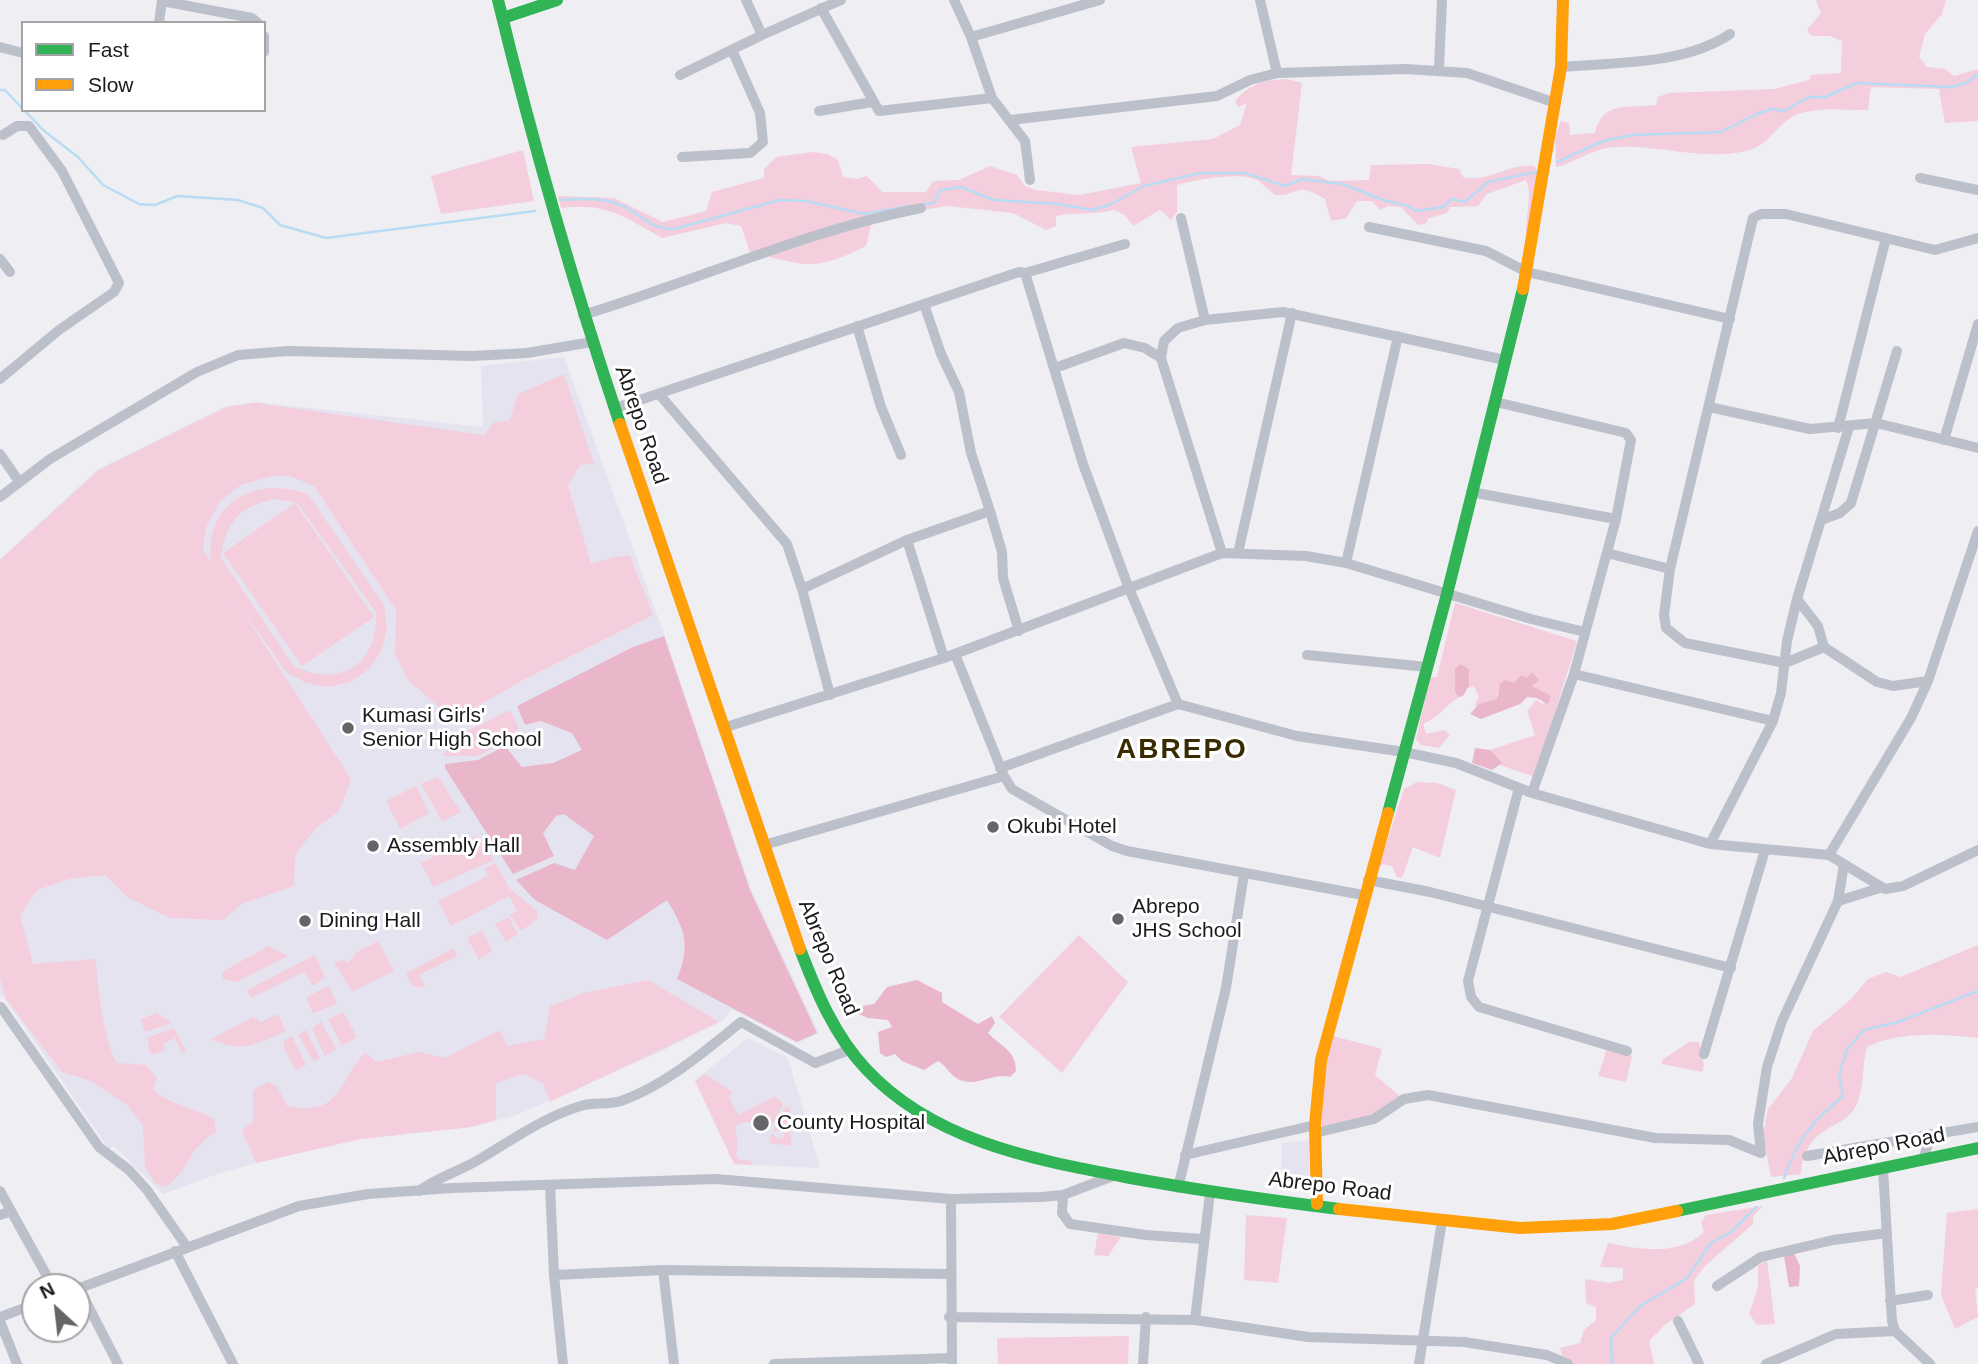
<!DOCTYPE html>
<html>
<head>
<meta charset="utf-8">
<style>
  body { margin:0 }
  #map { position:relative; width:1978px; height:1364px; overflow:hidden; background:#efeef3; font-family:Helvetica,sans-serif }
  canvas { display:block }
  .legend { position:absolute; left:21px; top:21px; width:245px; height:91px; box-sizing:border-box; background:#fff; border:2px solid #a4a3a5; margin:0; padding:9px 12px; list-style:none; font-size:21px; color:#1b1a1e }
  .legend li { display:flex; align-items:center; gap:14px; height:35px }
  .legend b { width:35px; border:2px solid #a4a3a5 }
  .north { position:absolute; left:21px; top:1273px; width:70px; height:70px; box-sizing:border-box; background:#fff; border:2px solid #a4a3a5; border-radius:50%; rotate:333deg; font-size:19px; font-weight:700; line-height:28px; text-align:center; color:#1b1a1e }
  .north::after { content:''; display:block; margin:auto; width:24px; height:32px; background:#656469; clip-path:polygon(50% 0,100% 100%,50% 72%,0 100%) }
</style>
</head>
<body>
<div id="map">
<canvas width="1978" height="1364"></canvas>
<ul class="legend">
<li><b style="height:9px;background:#30b455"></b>Fast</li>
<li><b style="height:9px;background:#ff9f0a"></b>Slow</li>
</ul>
<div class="north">N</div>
</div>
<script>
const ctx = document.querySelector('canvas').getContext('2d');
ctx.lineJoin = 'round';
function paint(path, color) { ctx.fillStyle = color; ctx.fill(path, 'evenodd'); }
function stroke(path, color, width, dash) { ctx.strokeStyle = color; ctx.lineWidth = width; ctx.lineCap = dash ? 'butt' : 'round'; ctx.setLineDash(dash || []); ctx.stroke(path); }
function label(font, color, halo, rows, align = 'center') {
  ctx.font = font + ' Helvetica,sans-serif'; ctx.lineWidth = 6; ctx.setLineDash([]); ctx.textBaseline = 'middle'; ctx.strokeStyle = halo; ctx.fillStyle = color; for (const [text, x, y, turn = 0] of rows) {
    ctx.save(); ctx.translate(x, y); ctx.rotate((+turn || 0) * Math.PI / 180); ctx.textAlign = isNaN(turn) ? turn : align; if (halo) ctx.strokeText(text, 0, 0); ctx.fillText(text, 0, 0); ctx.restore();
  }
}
paint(new Path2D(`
  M564 357 664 634 751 889 819 1033 797 1043 732 1009 724 1020 662 1051 517 1115 471 1127 361 1139 291 1154 220 1173 163 1194 114 1146 109 1149 3 996 0 997V559L98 469 226 406 256 402 483 427 481 366Z
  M748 1038 788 1058 820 1168 734 1164 695 1080Z
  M1310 1140 1308 1187H1281L1282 1143Z`), '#e6e3f0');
paint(new Path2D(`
  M1816 0H1946L1942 14 1925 34 1919 57 1927 67 1945 69 1954 76 1978 69V121L1945 123 1939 89 1871 87 1868 110C1845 111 1809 105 1789 119 1774 129 1766 147 1746 151 1700 162 1653 142 1607 148 1589 151 1574 163 1556 167L1555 136 1561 121 1569 123 1570 135 1595 133C1602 101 1628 108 1656 105L1658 97 1669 93 1774 89 1809 80 1811 75 1841 73 1842 41 1830 36H1811L1807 30 1821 13Z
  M1286 79 1302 83 1291 175 1319 176 1330 181 1369 180 1371 165 1428 164 1459 169 1463 177C1487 184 1510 162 1535 166L1538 175 1527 241C1523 222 1534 196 1526 180L1487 194 1478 206 1450 207 1447 213 1429 218 1425 224 1418 225 1401 207 1388 206 1380 210 1372 201H1357L1346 218 1331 221 1325 199C1295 181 1300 196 1275 195 1269 190 1263 184 1257 180 1243 171 1193 180 1177 185V212L1171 220 1160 210 1133 226 1125 215 1114 210C1094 215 1076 212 1056 216V226L1046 230 1013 213 947 206 880 217 871 225 866 246C813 273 804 265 750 252L741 226 726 223 662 238C625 217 606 202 561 208L558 196 614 198 663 222 706 211 712 192 764 178V169L776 157 813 152 828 154 838 160 843 177 857 179 867 176 882 192H926L933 181 959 180 990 166 1017 175 1025 186 1036 190 1080 195 1141 183 1131 147 1213 139 1240 125 1247 103 1238 107 1235 101C1251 83 1263 80 1286 79Z
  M523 150 534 201 441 214 431 176Z
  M564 374 594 464 580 465 568 485 591 564 614 557 630 556 653 615 523 680 469 711 445 712 408 680 395 654 396 610 314 486 290 476H272L241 485 220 501 206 528 203 550 210 561C211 554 210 546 211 539 220 491 268 479 308 494L384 605 387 628 382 650 369 669 350 682 328 687 306 683 286 672 233 596 351 779 339 811 314 830 295 855 294 886 242 904 223 920 170 918 127 897 105 875 69 879 37 890 20 916 33 964 96 959C97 985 104 1042 117 1063L146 1065 157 1078 153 1089C170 1106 194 1107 214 1119L216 1132C186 1150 191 1169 166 1187L155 1183 145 1167 143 1126 127 1105 91 1081 62 1072 6 999 0 979V560L99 470 227 407 256 403 484 435 493 423 510 420 518 394ZM275 499 297 503 376 612C379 663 341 689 294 666L221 558C226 521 239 507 275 499Z
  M295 503 374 617 302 666 223 553Z
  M1455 603 1577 641 1535 777 1500 765 1490 750 1535 735 1527 711 1536 700 1544 705 1540 692 1532 686 1533 683 1521 675 1514 683 1497 692V699L1474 707 1479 697 1474 686 1465 689 1469 685V669L1460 665 1455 669V692L1459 697C1445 706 1438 718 1423 724L1426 734 1445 730 1450 735 1439 748 1421 745 1416 739 1430 677H1437Z
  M510 710 519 728 512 734 513 737 478 756H443L453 738Z
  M438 777 461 812 442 821 421 784Z
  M1417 782 1437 783 1456 790 1440 858 1413 847 1402 878 1397 877 1392 866 1383 864 1378 869 1404 789Z
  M416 786 429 813 400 829 386 801Z
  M472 837H479L494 860 433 887 421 863Z
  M495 863 510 889 538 912 537 919 521 931 510 915 517 911 509 896 451 926 438 901 488 876 485 868Z
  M509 917 518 934 506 942 495 924Z
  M482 930 492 951 479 960 467 938Z
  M1079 935 1128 982 1062 1073 999 1017Z
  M378 941 394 971 352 992 334 962 343 960 348 963 356 953Z
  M1978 945V1038C1940 1034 1901 1031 1867 1047 1862 1064 1864 1085 1858 1101 1847 1133 1806 1120 1801 1174L1771 1177 1763 1134 1768 1109 1792 1078 1813 1031 1851 999 1868 979 1886 972 1900 977Z
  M269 946 288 956 236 982 223 979 222 973 227 969Z
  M454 948 457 956 419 975 425 986 417 988 411 984 406 973Z
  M315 955 325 977 313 986 304 972 251 998 247 990Z
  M648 980 719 1022 550 1102 543 1083 523 1074 496 1083V1120L471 1127 361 1139 256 1163 242 1130 253 1121V1090L268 1082 277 1086 287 1106C341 1118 338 1081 365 1053L377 1062 419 1052 445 1058 500 1030 507 1046 544 1039 550 1006 583 993Z
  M329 986 337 1004 313 1013 306 997Z
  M343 1012 357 1037 342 1046 328 1019Z
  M157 1013 171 1023 145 1032 141 1019Z
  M278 1014 286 1031C256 1044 243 1054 211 1039L253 1017 261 1022Z
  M321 1021 336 1049 325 1056 312 1029Z
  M174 1028 186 1051 182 1053 175 1038 163 1044 165 1050 151 1055 147 1038Z
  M306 1030 320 1058 314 1062 298 1035Z
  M292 1036 306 1065 296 1071 284 1048V1041Z
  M1333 1036 1382 1049 1375 1075 1402 1098 1379 1113 1322 1127 1323 1073Z
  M1689 1042H1699L1704 1065 1702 1072 1662 1064V1060Z
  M1607 1049 1632 1056 1626 1082 1598 1076Z
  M705 1074 733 1092 729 1097 738 1115 775 1096 783 1104 774 1123 746 1122 735 1126 738 1144 736 1155 740 1160 751 1161 752 1165 734 1164 695 1081Z
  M785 1107 790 1108 791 1146 770 1143 771 1132 778 1139 785 1136 782 1131H773Z
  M1763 1206 1753 1216V1224L1706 1265 1694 1280 1695 1304 1666 1324 1649 1341 1654 1364H1570L1562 1355 1560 1348 1580 1343 1584 1330 1596 1320V1307L1586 1303 1585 1279 1609 1283 1623 1280V1268L1600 1267 1608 1243C1639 1249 1678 1257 1704 1232L1701 1223 1706 1215Z
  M1978 1209V1288L1975 1289 1978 1317 1955 1329 1941 1295 1947 1213Z
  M1246 1215 1287 1218 1278 1283 1244 1280Z
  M1098 1233 1121 1237 1108 1256 1094 1255Z
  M1767 1260 1775 1324 1757 1325 1749 1314 1758 1287V1266Z
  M1129 1336 1128 1364H998L997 1338Z`), '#f4cedc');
paint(new Path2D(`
  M664 636 750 890 817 1033 797 1042 677 979C691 945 685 930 667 900L607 940 535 900 516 880 554 863 575 870 594 836 564 814 556 816 543 833 554 856 513 874 445 768V764L478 760 505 746 522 767 553 763 582 750 572 733 541 721 525 725 517 706 633 647Z
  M1460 664 1469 669V685L1463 696 1459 697 1455 692V669Z
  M1532 672 1539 680 1532 686 1551 696 1548 704 1537 698 1527 697 1520 704 1481 719 1470 714 1479 704 1497 699 1500 684 1505 680 1514 683 1521 675 1527 678Z
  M1475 748 1490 750 1502 763 1492 770 1472 763Z
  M917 980 942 993V1002L978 1024 992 1016 995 1023 988 1033C1000 1046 1016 1050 1016 1071L1010 1077C993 1072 978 1087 960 1080 950 1076 947 1066 938 1061L924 1070 902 1061 895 1054 886 1057 880 1053 878 1032 892 1027 888 1020 868 1018 859 1014 863 1006 874 1004 887 987Z
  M1794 1253 1800 1266 1799 1286 1789 1287 1784 1256Z`), '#e9b6ca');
stroke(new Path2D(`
  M0 90H5L23 109
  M24 110 43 130 78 157 103 185 139 204 155 205 177 196 238 200 263 208 280 225 326 238 535 211
  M1557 162 1603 141 1633 135 1721 132 1757 114 1772 109 1784 111 1809 97H1825L1857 83 1951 87 1966 83 1978 74
  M560 200C577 199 598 197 615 203 637 209 650 231 674 229L780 200 806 201 864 214 910 206
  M924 204 934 203 940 190 961 187 994 200 1058 204 1092 210 1109 205 1144 186 1200 173H1245L1285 186 1302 179 1343 184 1383 200 1408 206 1416 211 1443 207 1452 199 1465 202 1488 182 1536 172
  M1784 1178C1799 1137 1810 1124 1843 1096L1839 1075 1847 1049 1864 1030 1898 1022 1978 991
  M1612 1364 1611 1338 1639 1307 1687 1278 1711 1243 1731 1232 1756 1207`), '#b8dcf4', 2.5);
stroke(new Path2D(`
  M746 0 762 35 841 0
  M954 0 971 37 1100 0
  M1260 0 1277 73
  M162 1 252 18 258 23
  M821 8 879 111 992 98
  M159 23 162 0
  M264 36V52
  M971 37 992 98 1025 141 1030 180
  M0 47 23 53
  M1561 67C1616 62 1684 65 1730 34
  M1439 69 1442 0
  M680 75 762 35
  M819 111 872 102
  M1010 120 1217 96 1250 80 1277 73 1406 69 1467 73 1556 103
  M682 157 750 153 763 142 760 113 732 50
  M1920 178 1978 190
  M1181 218 1205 320
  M1369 227 1486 251 1527 272 1730 319
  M0 259 10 272
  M1025 273 1125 244
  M583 315C696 281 804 231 921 208
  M857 326 881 407 901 455
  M1055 368 1124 343 1145 348 1161 358
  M0 379 59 330 114 292 119 283 62 171 29 126H17L3 135
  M659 394 787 544 802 589 907 540 990 511 971 453 959 392 941 354 924 304
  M1709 407 1810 429 1876 423 1978 448
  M616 408 1019 272 1025 273 1083 464 1128 586 1178 704 1297 736 1404 752 1456 763 1532 793 1710 844 1829 855 1885 889 1903 886 1978 850
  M1838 428 1886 238
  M1944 440 1978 324
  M0 454 18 480
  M1471 492 1616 519 1631 440 1626 433 1496 402
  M0 497 50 459 197 372 238 355 288 351 472 356 527 353 592 342
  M990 511 1002 552 1003 578 1019 631
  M1821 520 1840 513 1851 503 1897 351
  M907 540 944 658
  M1222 553 1161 358 1164 341 1178 328 1205 320 1283 312 1505 360
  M1238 553 1292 313
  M1607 553 1670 569
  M1346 563 1398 336
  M802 589 830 695
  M1797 599 1818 626 1824 647
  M955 654 1004 776 1012 789 1112 846 1127 851 1363 895
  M1307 655 1427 667
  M1574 674 1616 519
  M1928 681 1893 686 1877 682 1824 647 1785 663 1685 643 1666 628 1664 615 1670 569 1753 218 1761 214H1786L1935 250 1978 238
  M723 728 944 658 1222 553 1306 556 1346 563 1531 619 1585 632
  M1000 768 1178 704
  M1519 788 1468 981 1471 997 1479 1007 1627 1051
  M1532 793 1574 674 1773 721
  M1710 844 1773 721 1781 693 1787 641 1797 599 1849 427
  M764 845 1004 776
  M1829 855 1911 718 1928 681 1978 531
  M1368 880 1430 892 1731 968
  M1838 901 1880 888
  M1 1007 99 1147 129 1170 147 1190 187 1247
  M1704 1054 1765 850
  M1315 1133 1374 1119 1404 1099 1428 1095 1655 1138 1729 1140 1761 1153 1758 1124 1767 1067 1782 1021 1838 901 1844 864
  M1185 1155 1315 1125
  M1807 1156 1978 1127
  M1923 1160 1931 1134
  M1883 1168 1892 1321 1895 1331 1930 1364
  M550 1185 554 1275 563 1364
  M1178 1188 1226 988 1244 874
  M0 1191 53 1287
  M419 1191C438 1177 460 1171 480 1159 514 1139 545 1116 584 1105 596 1102 609 1105 621 1101 667 1084 704 1052 741 1022L815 1063 849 1050
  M1063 1195 1062 1213 1070 1224 1146 1235 1203 1239
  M951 1199 952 1363
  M0 1215 11 1211
  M175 1251 233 1364
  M663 1270 674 1364
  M554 1275 663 1270 949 1274
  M1717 1286 1761 1257 1833 1240 1887 1233
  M79 1288 118 1364
  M77 1289 299 1206 368 1194 452 1188 716 1179 951 1199 1041 1197 1063 1195 1113 1176
  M1890 1301 1928 1295
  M0 1317 35 1304
  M949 1317 1195 1320 1308 1337 1464 1342 1547 1355 1568 1364
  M1195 1320 1210 1193
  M0 1321 17 1364
  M1678 1321 1699 1364
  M774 1364 952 1358
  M1143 1364 1146 1317
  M1419 1364 1442 1221
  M1766 1364 1836 1334 1895 1331`), '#bcc0cb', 10);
stroke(new Path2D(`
  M498 0C533 144 573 284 620 424
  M503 18 557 0
  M1388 813 1447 594 1523 289
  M800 949C816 991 834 1035 866 1069 933 1141 1032 1159 1125 1177 1196 1190 1267 1200 1339 1209
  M1677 1211 1978 1148`), '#30b455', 12);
stroke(new Path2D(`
  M1523 289 1561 67 1563 0
  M620 424 800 949
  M1317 1204 1315 1125 1321 1060 1388 813
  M1339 1209 1520 1228 1612 1224 1677 1211`), '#ff9f0a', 12);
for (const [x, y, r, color] of [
  [348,728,7,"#656469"],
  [993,827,7,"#656469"],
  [373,846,7,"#656469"],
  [1118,919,7,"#656469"],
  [305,921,7,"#656469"],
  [761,1123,9,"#656469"]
]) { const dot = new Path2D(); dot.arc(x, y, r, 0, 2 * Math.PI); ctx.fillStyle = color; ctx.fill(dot); stroke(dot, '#fff', 2.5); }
label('21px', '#1b1a1e', '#fff', [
  ["Abrepo Road",641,425,71],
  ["Abrepo Road",828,958,67],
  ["Abrepo Road",1884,1147,-11],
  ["Abrepo Road",1330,1187,7]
]);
label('21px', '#1b1a1e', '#fff', [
  ["Kumasi Girls'",362,716],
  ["Senior High School",362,740],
  ["Okubi Hotel",1007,827],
  ["Assembly Hall",387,846],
  ["Abrepo",1132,907],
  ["JHS School",1132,931],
  ["Dining Hall",319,921],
  ["County Hospital",777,1123]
], 'left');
ctx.letterSpacing = '2px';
label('bold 28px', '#3a2c02', '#fff', [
  ["ABREPO",1182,750]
]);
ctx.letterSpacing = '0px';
</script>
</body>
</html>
